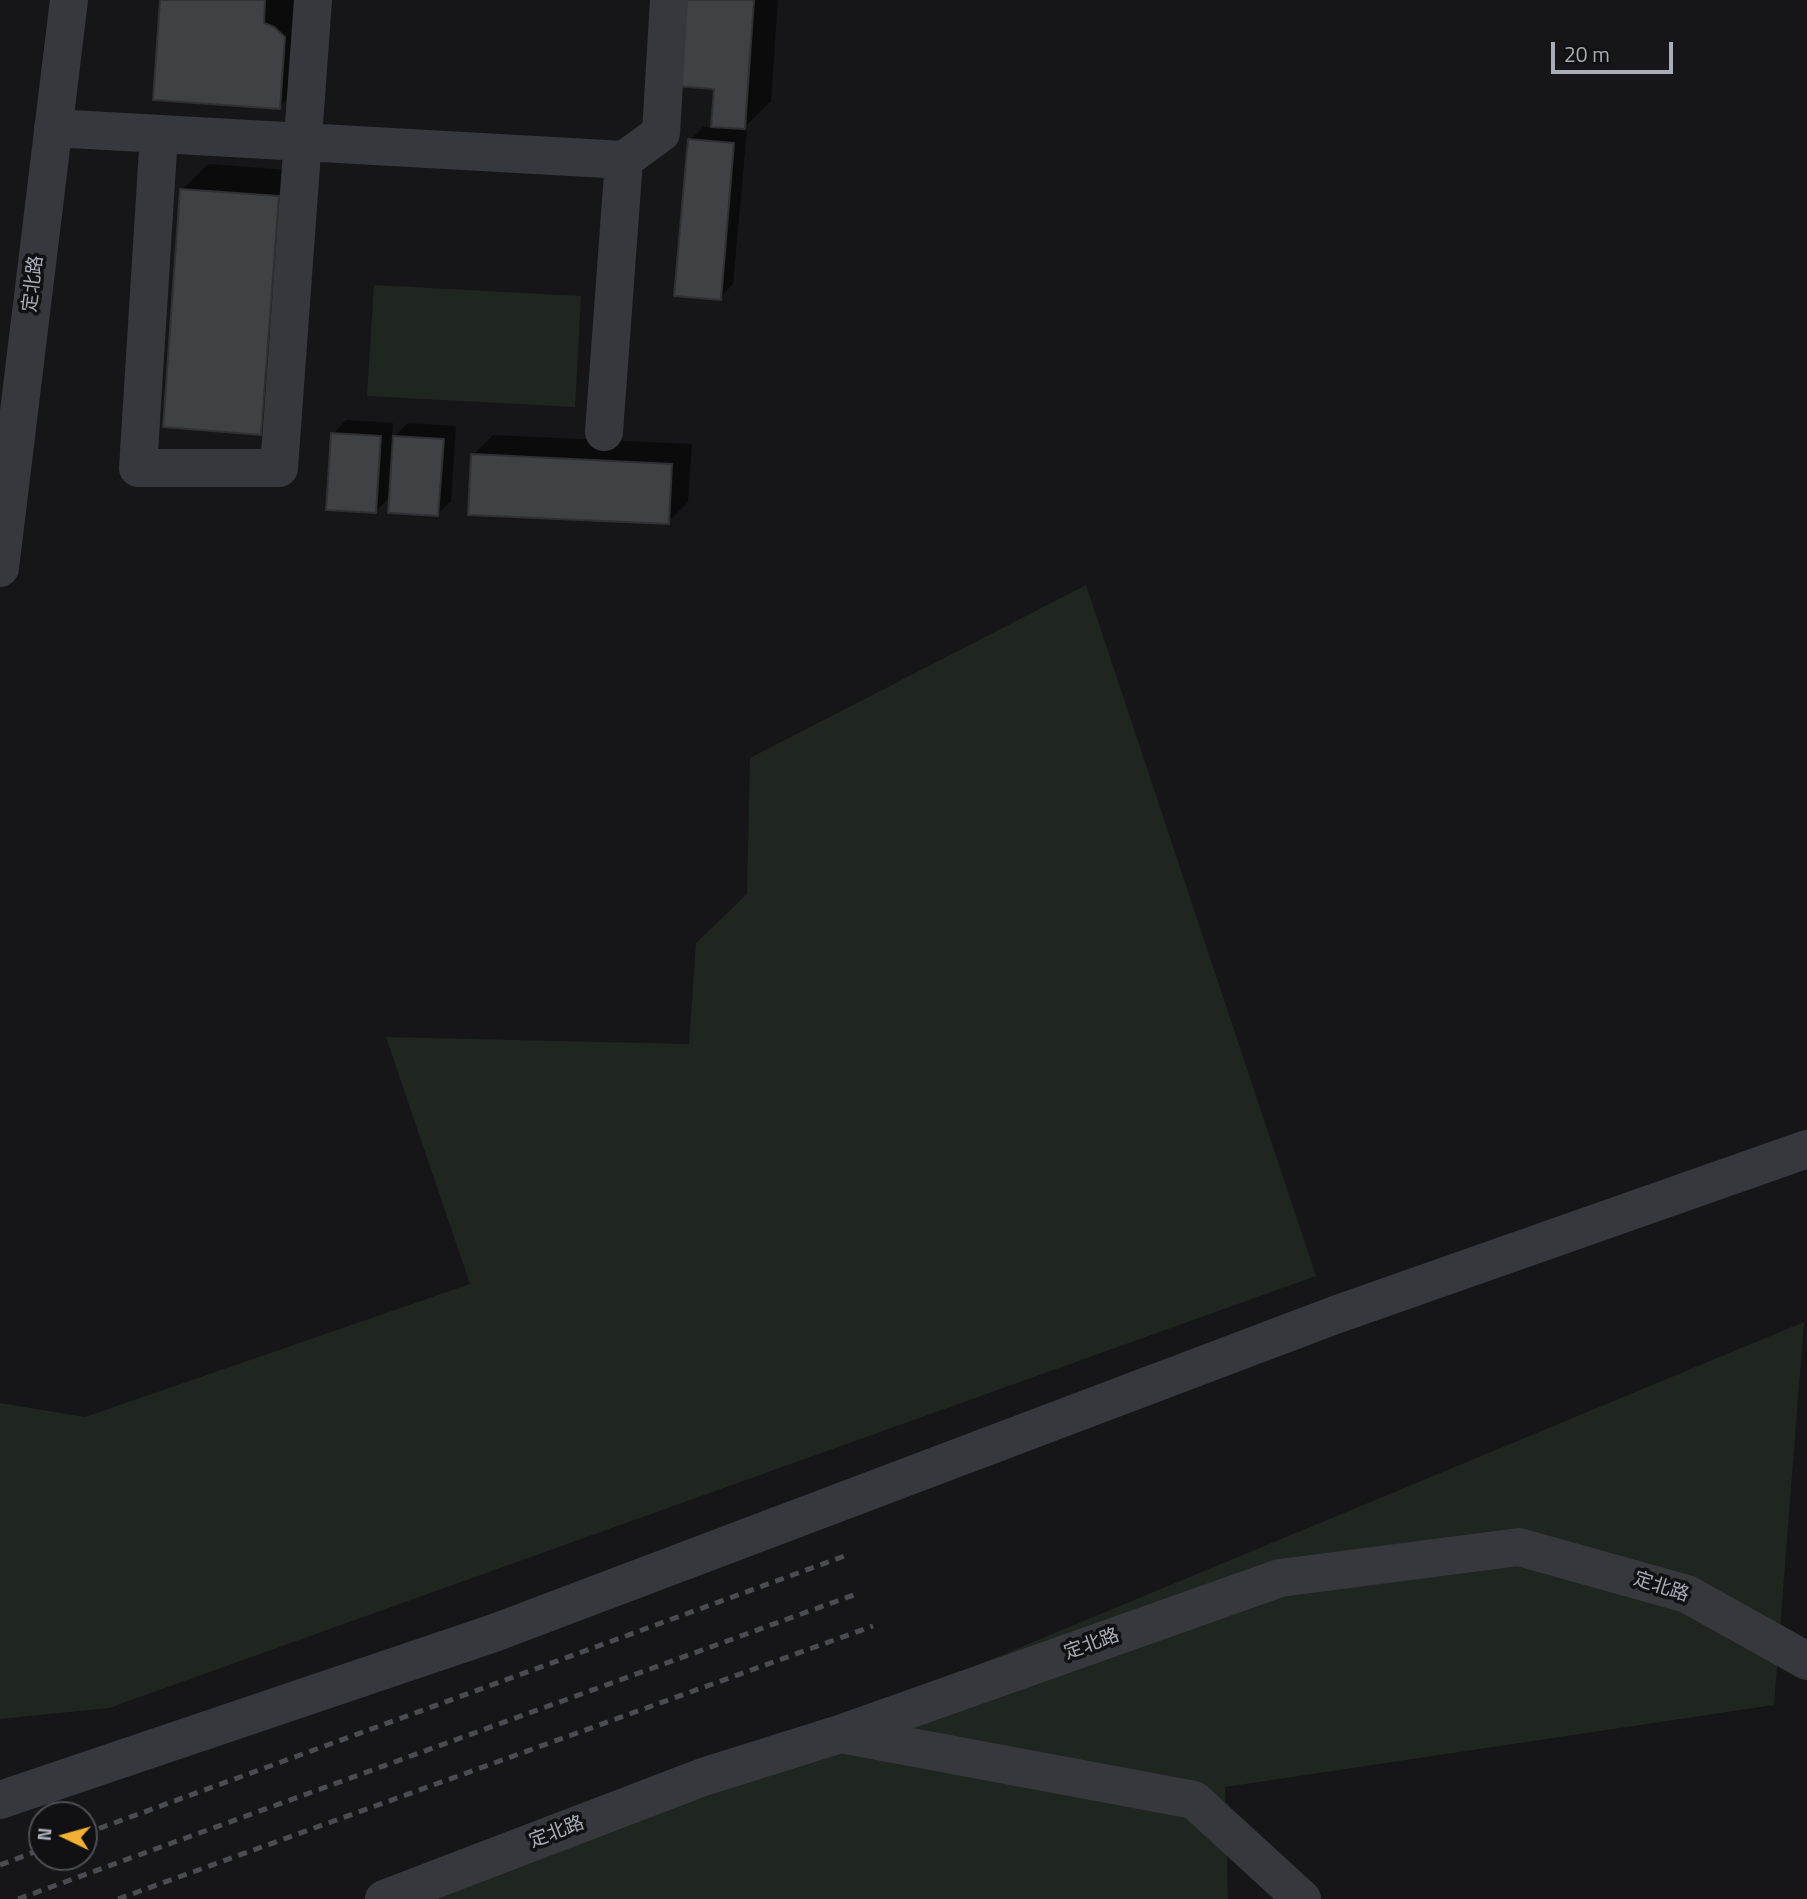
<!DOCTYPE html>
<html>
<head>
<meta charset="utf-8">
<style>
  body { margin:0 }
  #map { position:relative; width:1807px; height:1899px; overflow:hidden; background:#161618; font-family:"Titillium Web",sans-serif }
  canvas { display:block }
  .north { position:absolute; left:28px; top:1801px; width:70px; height:70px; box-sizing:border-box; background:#111113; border:2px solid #4d4f55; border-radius:50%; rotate:275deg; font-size:19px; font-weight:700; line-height:28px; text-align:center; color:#a8adb8 }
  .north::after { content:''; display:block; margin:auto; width:24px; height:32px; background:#f2b134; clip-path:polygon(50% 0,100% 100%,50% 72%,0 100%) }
  .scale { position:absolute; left:1551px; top:42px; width:122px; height:32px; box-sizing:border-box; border:4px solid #a8adb8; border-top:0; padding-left:9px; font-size:21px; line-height:24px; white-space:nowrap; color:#a8adb8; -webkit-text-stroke:5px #111113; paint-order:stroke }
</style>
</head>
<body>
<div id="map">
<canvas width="1807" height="1899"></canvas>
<div class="north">N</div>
<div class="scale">20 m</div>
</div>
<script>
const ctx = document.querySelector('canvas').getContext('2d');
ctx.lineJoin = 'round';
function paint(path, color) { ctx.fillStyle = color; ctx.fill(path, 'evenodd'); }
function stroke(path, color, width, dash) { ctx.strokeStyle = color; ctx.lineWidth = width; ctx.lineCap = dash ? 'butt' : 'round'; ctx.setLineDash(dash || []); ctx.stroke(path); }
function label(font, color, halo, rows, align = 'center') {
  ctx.font = font + ' "Titillium Web","Noto Sans SC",sans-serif'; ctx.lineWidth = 7; ctx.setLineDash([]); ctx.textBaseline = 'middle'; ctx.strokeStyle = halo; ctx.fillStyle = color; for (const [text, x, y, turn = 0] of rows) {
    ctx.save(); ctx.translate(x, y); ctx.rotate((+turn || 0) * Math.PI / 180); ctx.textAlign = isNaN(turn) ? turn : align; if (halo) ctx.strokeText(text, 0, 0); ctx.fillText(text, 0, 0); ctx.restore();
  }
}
paint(new Path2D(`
  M374 285 581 296 575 407 367 396Z
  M1086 585 1316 1276 109 1708 0 1719V1403L85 1417 470 1284 386 1037 689 1044 696 943 747 894 750 758Z
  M1804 1322 1774 1705 1225 1787 1228 1899H414Z`), '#1e261f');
paint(new Path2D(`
  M162 0H297L305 81 279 107Z
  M683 0H778L771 101 742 130 747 131 733 284 720 298 690 140 703 127 713 128 716 88Z
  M208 164 304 171 287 406 261 433 182 190Z
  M346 420 393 423 392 439 408 423 456 426 451 501 438 514 391 496 375 512 333 434Z
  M493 435 692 444 688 502 668 522 473 455Z`), '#0007');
const building = new Path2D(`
  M160 0H265L264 23 274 27 285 37 280 109 153 100Z
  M681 0H754L745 129 711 127 714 89 675 86Z
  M688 139 734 143 721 300 674 296Z
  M180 189 279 196 261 435 163 427Z
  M331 433 381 436 376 513 326 510Z
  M393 436 444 439 438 516 388 513Z
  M471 454 672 464 669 524 468 515Z`);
paint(building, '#404145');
stroke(building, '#303034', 2);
stroke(new Path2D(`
  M53 128 624 160 604 432
  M159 134 138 468H279L313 0
  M624 160 661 133 669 0
  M0 568 69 0
  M841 1734 1194 1800 1302 1899
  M0 1800 494 1633 1335 1315 1807 1149
  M384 1899 703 1777 840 1734 1280 1578 1519 1547 1687 1594 1807 1661`), '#37383d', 38);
stroke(new Path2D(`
  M84 1834 850 1554
  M0 1865 42 1849
  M18 1899 859 1593
  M118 1899 873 1626`), '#4a4c52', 5, [9, 7]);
label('19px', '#a8adb8', '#111113', [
  ["定北路",34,284,-83],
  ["定北路",1661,1588,18],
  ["定北路",1092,1645,-20],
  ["定北路",557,1833,-21]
]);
</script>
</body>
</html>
